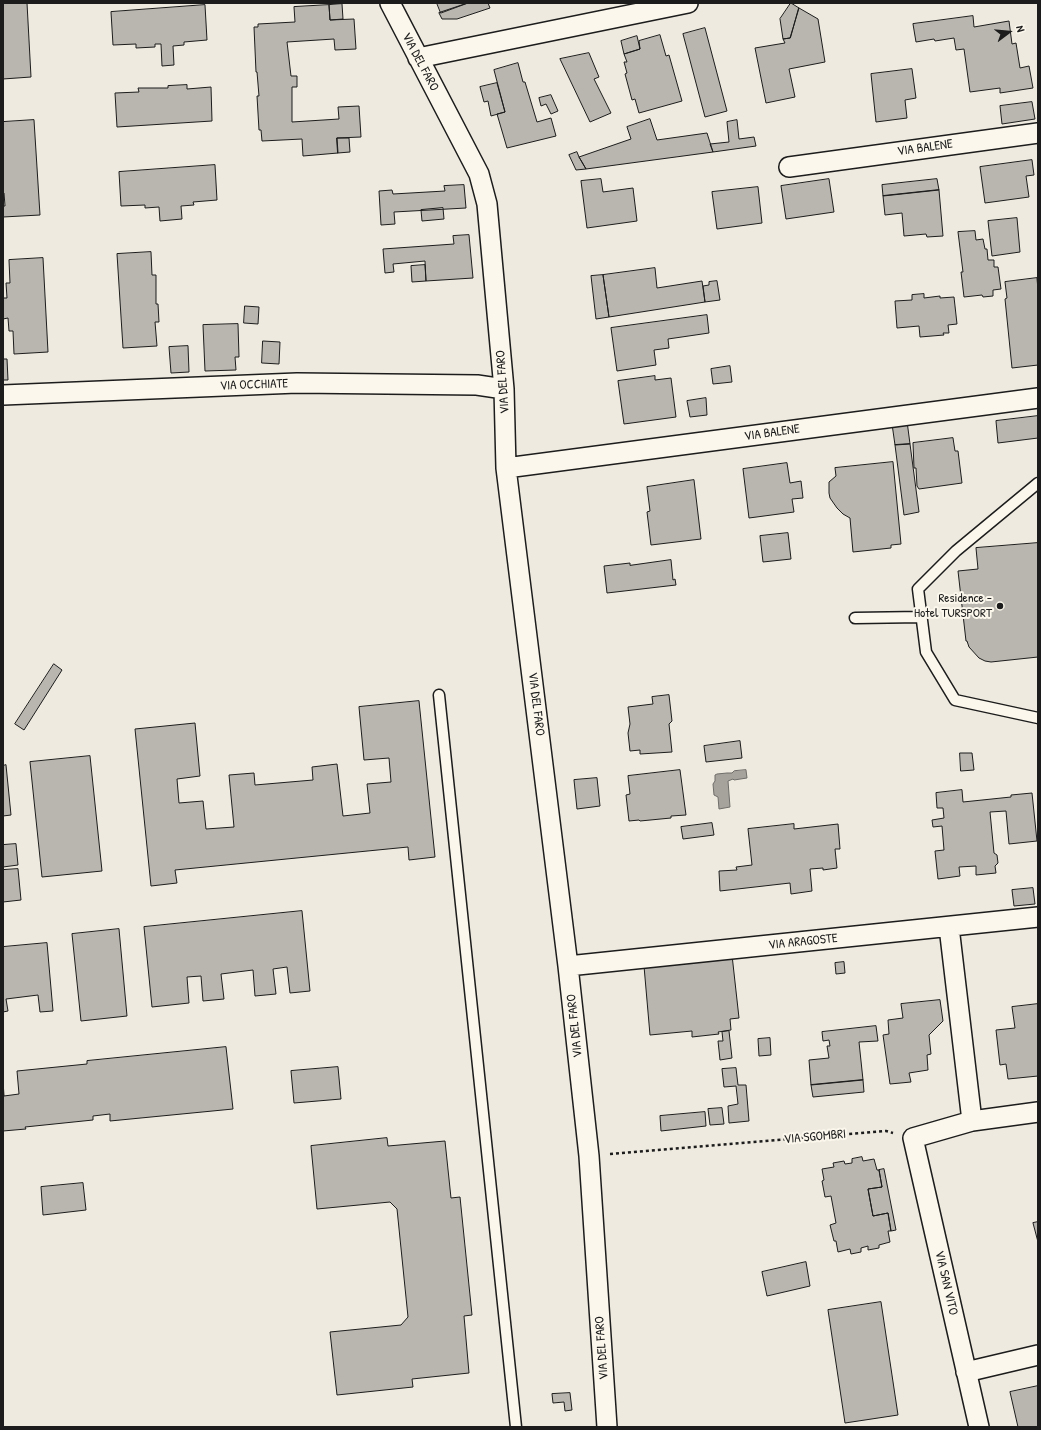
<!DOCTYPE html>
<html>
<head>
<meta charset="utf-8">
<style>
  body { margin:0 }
  #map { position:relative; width:1041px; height:1430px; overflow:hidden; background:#eeeadf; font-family:"Patrick Hand",sans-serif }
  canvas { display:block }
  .frame { position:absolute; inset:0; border:4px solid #1c1c1c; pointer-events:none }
  .north { position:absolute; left:989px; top:12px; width:40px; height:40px; -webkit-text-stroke:3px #fbf7ec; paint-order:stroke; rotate:74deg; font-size:11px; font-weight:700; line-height:16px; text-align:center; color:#1c1c1c }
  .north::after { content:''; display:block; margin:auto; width:14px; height:18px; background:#1c1c1c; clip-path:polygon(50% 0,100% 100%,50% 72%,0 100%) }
</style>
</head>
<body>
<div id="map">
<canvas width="1041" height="1430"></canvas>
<div class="frame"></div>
<div class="north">N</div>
</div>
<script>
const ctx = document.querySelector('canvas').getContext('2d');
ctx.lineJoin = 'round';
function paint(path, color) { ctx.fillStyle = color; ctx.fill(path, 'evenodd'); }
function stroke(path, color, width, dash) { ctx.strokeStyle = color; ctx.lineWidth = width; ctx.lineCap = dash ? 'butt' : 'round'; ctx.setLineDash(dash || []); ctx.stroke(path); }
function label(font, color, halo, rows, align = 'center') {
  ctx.font = font + ' "Patrick Hand",sans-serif'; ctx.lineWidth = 4; ctx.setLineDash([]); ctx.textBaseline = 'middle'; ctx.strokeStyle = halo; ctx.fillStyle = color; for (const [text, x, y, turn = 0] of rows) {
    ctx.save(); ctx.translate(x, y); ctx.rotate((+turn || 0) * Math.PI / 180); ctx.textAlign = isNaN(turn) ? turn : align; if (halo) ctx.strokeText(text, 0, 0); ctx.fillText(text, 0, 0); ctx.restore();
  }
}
const water = new Path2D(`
  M746 770 747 778 734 780 733 779 728 781 730 807 719 809 718 797 714 795 713 784 715 781V775L717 774 727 773H732L734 771Z`);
paint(water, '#a6a39d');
stroke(water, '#6f6d69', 1);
const building = new Path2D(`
  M3 3H27L31 77 3 79Z
  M437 3H468L441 13Z
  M468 3H488L490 8 457 19H442L439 13Z
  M791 3 799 8 790 38 783 39 780 19Z
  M342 4 343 19 330 20 329 5Z
  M205 5 207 40 184 42V45L173 46 174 65 162 66 161 44H155V47L136 48V44L113 45 111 12Z
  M329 5 330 20 354 19 356 49 335 50 334 39 287 42 291 76H297V87H292V122L339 119 338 107 359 106 361 137 337 138 338 153 303 156 302 139 262 141 261 130H259L257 96H259L257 72H256L254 27H258V24L295 22 294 7Z
  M799 8 818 19 825 62 789 69 795 97 766 103 755 48 785 43 783 39 790 38Z
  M973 16 974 27 1009 21 1012 44 1016 43 1020 68 1029 66 1033 88 1000 93V88L970 92 964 49 956 50 954 38 935 41 934 39 916 42 913 24Z
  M705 28 727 111 705 117 683 34Z
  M660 35 666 56 669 55 682 101 639 113 635 99 632 100 625 74 627 73 624 62H627L624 54 640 49 639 41Z
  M637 36 640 49 624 54 621 41Z
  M589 53 599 77 594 79 611 113 590 122 560 59Z
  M518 63 523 82H525L537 122 551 118 556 136 507 148 497 114 505 112 494 70Z
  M912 69 916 98 905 100 907 118 876 122 871 74Z
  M497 83 505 112 491 116 488 101 484 102 480 87Z
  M187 85V89L211 87 212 121 117 127 115 93 139 92 138 88H168V86Z
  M551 95 558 111 551 114 546 104 541 106 539 98Z
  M1032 102 1035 119 1002 124 1000 106Z
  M650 119 657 140 707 133 713 152 586 169 579 157 631 139 627 127Z
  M34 120 40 215 3 217V206H5L4 193H3V122Z
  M737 120 739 139 754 137 756 146 713 152 710 144 729 142 727 122Z
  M337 138H349L350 152 338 153Z
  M577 152 579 157 586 169 576 170 569 155Z
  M1032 160 1034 175 1026 176 1029 197 985 203 980 167Z
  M215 165 217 200 193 202 194 205 181 206 182 219 160 221 159 207 145 208V205L121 206 119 172Z
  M601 179 603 192 633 188 637 221 587 228 581 181Z
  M829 179 834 212 786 219 781 186Z
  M937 179 939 190 883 196 882 185Z
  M464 185 466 208 394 212 395 224 381 225 379 191 392 190 393 194 445 191 444 186Z
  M758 187 762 223 717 229 712 192Z
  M939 190 943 236 927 237 926 234 904 236 902 213 885 215 883 196Z
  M443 208 444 219 422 221 421 210Z
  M1017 218 1020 252 992 256 988 221Z
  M975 231 976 240 983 239 985 249H987L988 260H994V267H998L1001 289 993 290V296L983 297 982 295 964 297 961 272H963L958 232Z
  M469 235 473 278 426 281 425 261 393 264 394 272 385 273 383 249 454 244 453 236Z
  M151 252 152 275H156V304H158L159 322H155L157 346 123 348 117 254Z
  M43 258 48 352 14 354 13 331H9L8 318 3 319V298H7L6 283H10L9 260Z
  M425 265 426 281 412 282 411 266Z
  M655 268 657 288 702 281 705 302 609 317 603 275Z
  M603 275 609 317 596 319 591 276Z
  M1037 278 1038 290V365L1012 368 1005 299 1007 298 1005 282Z
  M717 281 720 300 705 302 703 286 709 285V282Z
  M924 294V298L940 296V298L954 297 957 324 948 325 949 333H943L944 335 920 337 919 326 897 328 895 301 912 300V295Z
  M245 306 259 307 258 324 244 323Z
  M707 315 709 333 668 339 669 348 654 350 656 365 617 371 611 328Z
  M238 324 239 357H235L236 370 205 371 203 325Z
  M263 341 280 342 279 364 262 363Z
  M188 346 189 372 171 373 169 347Z
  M3 359H7L8 380H3Z
  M730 366 732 382 713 384 711 369Z
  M655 376V380L671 378 676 417 624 424 618 381Z
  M706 398 707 415 690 417 687 401Z
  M1038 416V438L998 443 996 421Z
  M907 421 910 444 895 445 892 424Z
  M953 438 955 451H958L962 483 919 489 917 486 916 468H914L913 443Z
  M910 444 919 512 904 515 895 445Z
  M893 462 901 544 891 545V548L853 552 850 518 843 514 837 508 830 498 829 493V482L836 476 835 468Z
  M787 463 790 483 801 481 803 498 792 499 794 512 749 518 743 469Z
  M694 480 701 539 651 545 647 512 650 511 647 487Z
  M788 533 791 559 763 562 760 536Z
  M1038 543V657L991 662 985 661 979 658 969 647 967 641H966L958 571 978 569 976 548Z
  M671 560 673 580 675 579 676 585 607 593 604 566 630 563V565Z
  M54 664 62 670 24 730 15 724Z
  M669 695 672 721 669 724 672 752 640 754V750L630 751 628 733 630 724 628 707 653 704 652 697Z
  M419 701 435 857 409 860 408 847 175 870 177 883 151 886 135 729 195 723 200 776 177 779 179 803 203 801 206 829 234 827 229 775 254 773 255 785 313 780 312 767 337 764 343 816 370 813 367 784 391 782 389 758 364 760 359 707Z
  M740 741 742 758 706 762 704 746Z
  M960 753H972L974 770 961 771Z
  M90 756 102 871 42 877 30 762Z
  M6 765 11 815 3 816V766Z
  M680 770 686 815 671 816V818L640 821 639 820 629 821 626 795 630 794 628 776Z
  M597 778 600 806 577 809 574 780Z
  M962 790 963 802 1011 797V795L1032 793 1037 841 1009 844 1006 811 990 812 994 853 997 855 998 863 995 866 996 873 976 875V866L959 867 960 876 938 879 935 851 944 850 942 826 933 827 932 820 944 818 943 808H937L936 793Z
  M712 823 714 835 683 839 681 827Z
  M794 824V829L838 824 840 849H835L837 868 823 870V868L810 869 812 891 791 894 790 883 720 891 719 871 737 870 736 867 752 865 748 829Z
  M16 844 18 865 3 867V845Z
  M18 869 21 900 3 902V870Z
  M1033 888 1035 904 1014 906 1012 890Z
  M302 911 310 991 290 993 287 967 273 969 276 994 255 996 253 970 221 974 224 999 203 1001 201 976 187 977 189 1003 152 1007 144 927Z
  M119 929 127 1016 81 1021 72 934Z
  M47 943 53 1011 40 1012 38 995 6 999 8 1011 3 1012V947Z
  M732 955 739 1018 730 1019 731 1030 718 1032 719 1034 692 1037V1031L650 1035 644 966Z
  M844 962 845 973 836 974 835 963Z
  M940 1000 943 1021 929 1035 931 1054 927 1055 928 1070 909 1073 911 1082 890 1084 883 1035 889 1034 888 1020 903 1018 901 1004Z
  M1038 1004V1076L1008 1079 1006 1064 1000 1065 996 1030 1015 1028 1012 1007Z
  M876 1026 878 1041 859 1042 863 1080 811 1085 809 1060 829 1058 827 1046H830L829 1040 823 1041 822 1032Z
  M729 1031 732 1058 720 1060 718 1041H723L722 1032Z
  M770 1038 771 1055 759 1056 758 1039Z
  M226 1047 233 1109 110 1121V1114L93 1116V1120L25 1127 26 1129 3 1131V1081L4 1096 19 1094 17 1071 87 1064V1061Z
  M338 1067 341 1099 294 1103 291 1071Z
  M736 1068 738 1085H746L749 1121 729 1123 728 1106 738 1104 736 1086 724 1087 722 1069Z
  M863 1080 864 1092 813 1097 811 1085Z
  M722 1108 724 1124 710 1125 708 1109Z
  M705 1112 706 1126 661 1131 660 1116Z
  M387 1138 388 1146 445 1141 451 1198 460 1197 472 1315 464 1316 469 1373 412 1379 413 1387 337 1395 330 1332 401 1325 408 1317 397 1209 390 1202 317 1209 311 1146Z
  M862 1157 863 1161 874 1159 877 1170H879L882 1187 868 1189 873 1216 888 1213 891 1231H888L890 1242 879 1245V1248L868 1250V1246L861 1248V1252L851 1254 850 1249 838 1252 836 1241H834L830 1225 836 1223 831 1196 825 1197 822 1181 824 1180 822 1169 834 1167 833 1163 844 1161 845 1164 852 1163V1159Z
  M884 1169 896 1230 891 1231 888 1213 873 1216 868 1189 882 1187 879 1170Z
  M83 1183 86 1210 43 1215 41 1187Z
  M1038 1222V1242L1033 1223Z
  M806 1262 810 1286 767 1296 762 1272Z
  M881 1302 898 1415 845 1423 828 1310Z
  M1038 1386V1427H1018L1010 1392Z
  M570 1393 572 1410 565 1411 564 1402 553 1403 552 1394Z`);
paint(building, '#b9b6af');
stroke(building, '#1c1c1c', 1);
const service = new Path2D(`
  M1038 483 956 551 918 589 926 652 955 700 1038 718
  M855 618 921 617
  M439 695 516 1427`);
const minor = new Path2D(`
  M390 3 479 174 487 204 504 389 506 468 568 966 589 1156 607 1427
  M418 58 688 3
  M789 167 1038 133
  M3 395 297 383 477 385 504 389
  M506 468 1038 398
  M949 927 972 1121
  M568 966 1038 917
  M966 1372 1038 1355
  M979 1427 913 1138 972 1121 1038 1112`);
stroke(service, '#1c1c1c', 13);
stroke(minor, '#1c1c1c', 22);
stroke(new Path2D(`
  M610 1154 886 1131 893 1133`), '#1c1c1c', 2.5, [3, 3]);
stroke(service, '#fbf7ec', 10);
stroke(minor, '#fbf7ec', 19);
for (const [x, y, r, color] of [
  [1000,606,4,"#1c1c1c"]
]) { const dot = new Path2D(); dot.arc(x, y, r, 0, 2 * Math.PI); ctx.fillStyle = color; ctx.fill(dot); stroke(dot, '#fbf7ec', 1.5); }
label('13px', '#1c1c1c', '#fbf7ec', [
  ["VIA DEL FARO",420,62,62],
  ["VIA BALENE",925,148,-8],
  ["VIA DEL FARO",503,382,-94],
  ["VIA OCCHIATE",254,385,-2],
  ["VIA BALENE",772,433,-8],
  ["VIA DEL FARO",536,704,83],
  ["VIA ARAGOSTE",803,942,-6],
  ["VIA DEL FARO",575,1026,-96],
  ["VIA SGOMBRI",815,1137,-5],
  ["VIA SAN VITO",946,1283,77],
  ["VIA DEL FARO",602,1348,-94]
]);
label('13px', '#1c1c1c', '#fbf7ec', [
  ["Residence -",992,599],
  ["Hotel TURSPORT",992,614]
], 'right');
</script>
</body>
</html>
